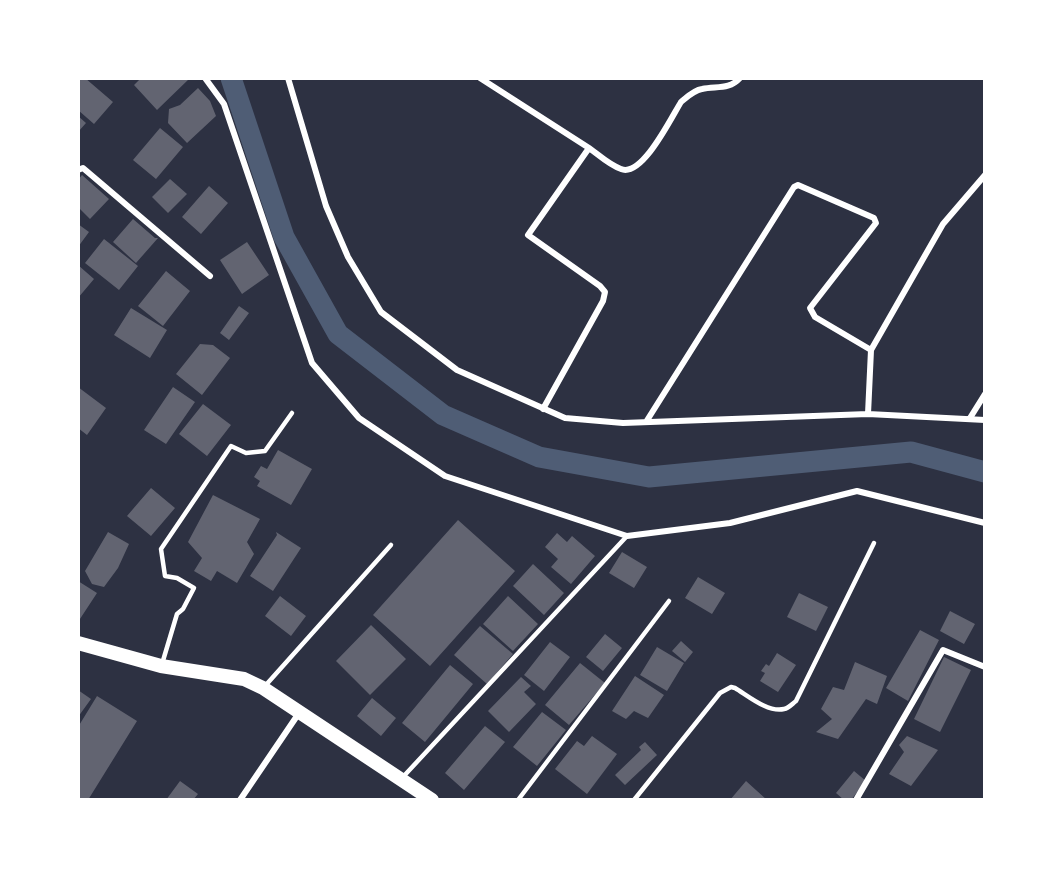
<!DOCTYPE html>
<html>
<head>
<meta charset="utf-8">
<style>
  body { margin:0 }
  #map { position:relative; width:1063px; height:878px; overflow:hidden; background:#2d3142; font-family:Roboto,sans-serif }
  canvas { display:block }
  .frame { position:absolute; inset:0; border:80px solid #fff; pointer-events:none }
</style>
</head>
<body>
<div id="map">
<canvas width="1063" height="878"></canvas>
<div class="frame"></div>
</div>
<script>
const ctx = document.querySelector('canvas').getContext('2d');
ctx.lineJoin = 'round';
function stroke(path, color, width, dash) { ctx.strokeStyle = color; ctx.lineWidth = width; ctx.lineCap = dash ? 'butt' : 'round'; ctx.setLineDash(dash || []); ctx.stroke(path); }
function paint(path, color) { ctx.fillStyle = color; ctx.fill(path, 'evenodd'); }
stroke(new Path2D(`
  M231 78 284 237 338 334 443 415 539 457 649 477 911 452 985 472`), '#4f5d75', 21);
paint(new Path2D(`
  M79 78H85L113 102 94 124 78 110Z
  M141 78H190L157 110 134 85Z
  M198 88 210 101 216 116 187 143 168 123 169 109 180 105Z
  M78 116 86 123 78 132Z
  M160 128 183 147 156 179 133 160Z
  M82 175 109 199 90 219 78 207V180Z
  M170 179 187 194 168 213 152 197Z
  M209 186 228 203 201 234 182 217Z
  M133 219 155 238H158L136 263 113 242Z
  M78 224 89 232 78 247Z
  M104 239 138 266 119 290 85 263Z
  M247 242 269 275 242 294 220 260Z
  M78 265 94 279 78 298Z
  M166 271 190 291 163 326 138 306Z
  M239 306 249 313 229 340 220 333Z
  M131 308 167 330 150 358 114 335Z
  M200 344 213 345 230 358 202 395 176 374Z
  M78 387 106 408 87 435 78 428Z
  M173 387 195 402 166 444 144 430Z
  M203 404 231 425 207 456 179 434Z
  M278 450 312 469 291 505 257 486 260 481 254 477 261 466 267 469Z
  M151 488 175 508 151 536 127 516Z
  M213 495 260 519 247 542 254 554 237 583 217 571 211 581 194 571 202 558 188 542Z
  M458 520 515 571 430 666 373 615Z
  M108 532 129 544 118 568 104 587 92 584 85 571Z
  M276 532 301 548 273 591 250 576 277 535Z
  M557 533 567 542 572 536 595 556 571 584 551 567 558 559 545 547Z
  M622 552 647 567 634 588 609 573Z
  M533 564 564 593 544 615 513 586Z
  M698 577 725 593 712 614 685 598Z
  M78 581 97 593 78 622Z
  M799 593 828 607 816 631 787 617Z
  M280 596 306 616 291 636 265 616Z
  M508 596 538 624 513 651 483 624Z
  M950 611 975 624 964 644 940 631Z
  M371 625 406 659 370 695 336 661Z
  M480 626 513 654 487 684 454 655Z
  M920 630 939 640 908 701 886 688Z
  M605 634 622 648 603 671 586 657Z
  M681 641 693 652 685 662 672 651Z
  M550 642 570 657 544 691 524 675Z
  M657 647 684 663 667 691 640 675Z
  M777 653 796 665 778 692 760 681 765 673 761 671 766 664 769 666Z
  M944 657 971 670 940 732 914 719Z
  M855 662 887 676 877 704 866 699 838 739 816 732 832 719 821 709 833 687 844 690Z
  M580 663 605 683 569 725 545 705Z
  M450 665 473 684 425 742 402 723Z
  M635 676 664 695 648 718 634 711 626 719 612 711Z
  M521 677 531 686 524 692 536 704 509 732 488 711Z
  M78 690 91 699 78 717Z
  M97 696 137 721 88 800H78V727Z
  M372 698 396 718 381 736 357 716Z
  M542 712 566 730 537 766 513 747Z
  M485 726 505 742 464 790 445 773Z
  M592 736 617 754 587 794 555 769 577 741 584 746Z
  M907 736 938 750 911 786 889 774 904 752 899 745Z
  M645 742 657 755 625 785 615 775 641 750 639 747Z
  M854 771 866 781 851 800H844L836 793Z
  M180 781 198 794 193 800H166Z
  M746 781 767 800H730Z`), '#626471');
stroke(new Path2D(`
  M162 664 177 614 183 609 194 588 177 578 165 576 161 549 231 446 246 453 265 451 292 413
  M265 686 391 545
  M402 778 627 536
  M518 800 669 601
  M634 800 720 693 731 687 735 688C747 695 768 713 784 709 789 708 792 704 796 701L874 543`), '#fff', 4.5);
stroke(new Path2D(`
  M205 78 224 104 312 363 359 418 445 476 627 536 730 523 857 491 985 523
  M288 78 326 206 348 257 381 312 457 370 565 418 623 423 868 414 985 420
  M480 78 589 148 528 235 600 286 605 292 603 301 543 409
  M589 148C599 155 609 165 621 169 642 178 671 118 681 102 687 97 694 90 702 89 717 86 729 90 740 78
  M78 170 83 168 210 276
  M868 414 871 350 943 224 985 175
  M970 418 985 394
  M646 422 794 187 798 185 874 218 876 223 810 308 815 317 871 350
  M240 800 299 713
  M856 800 943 650 985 667`), '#fff', 6);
stroke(new Path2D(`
  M78 643 161 666 244 679 263 688 432 800`), '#fff', 14);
</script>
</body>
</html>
